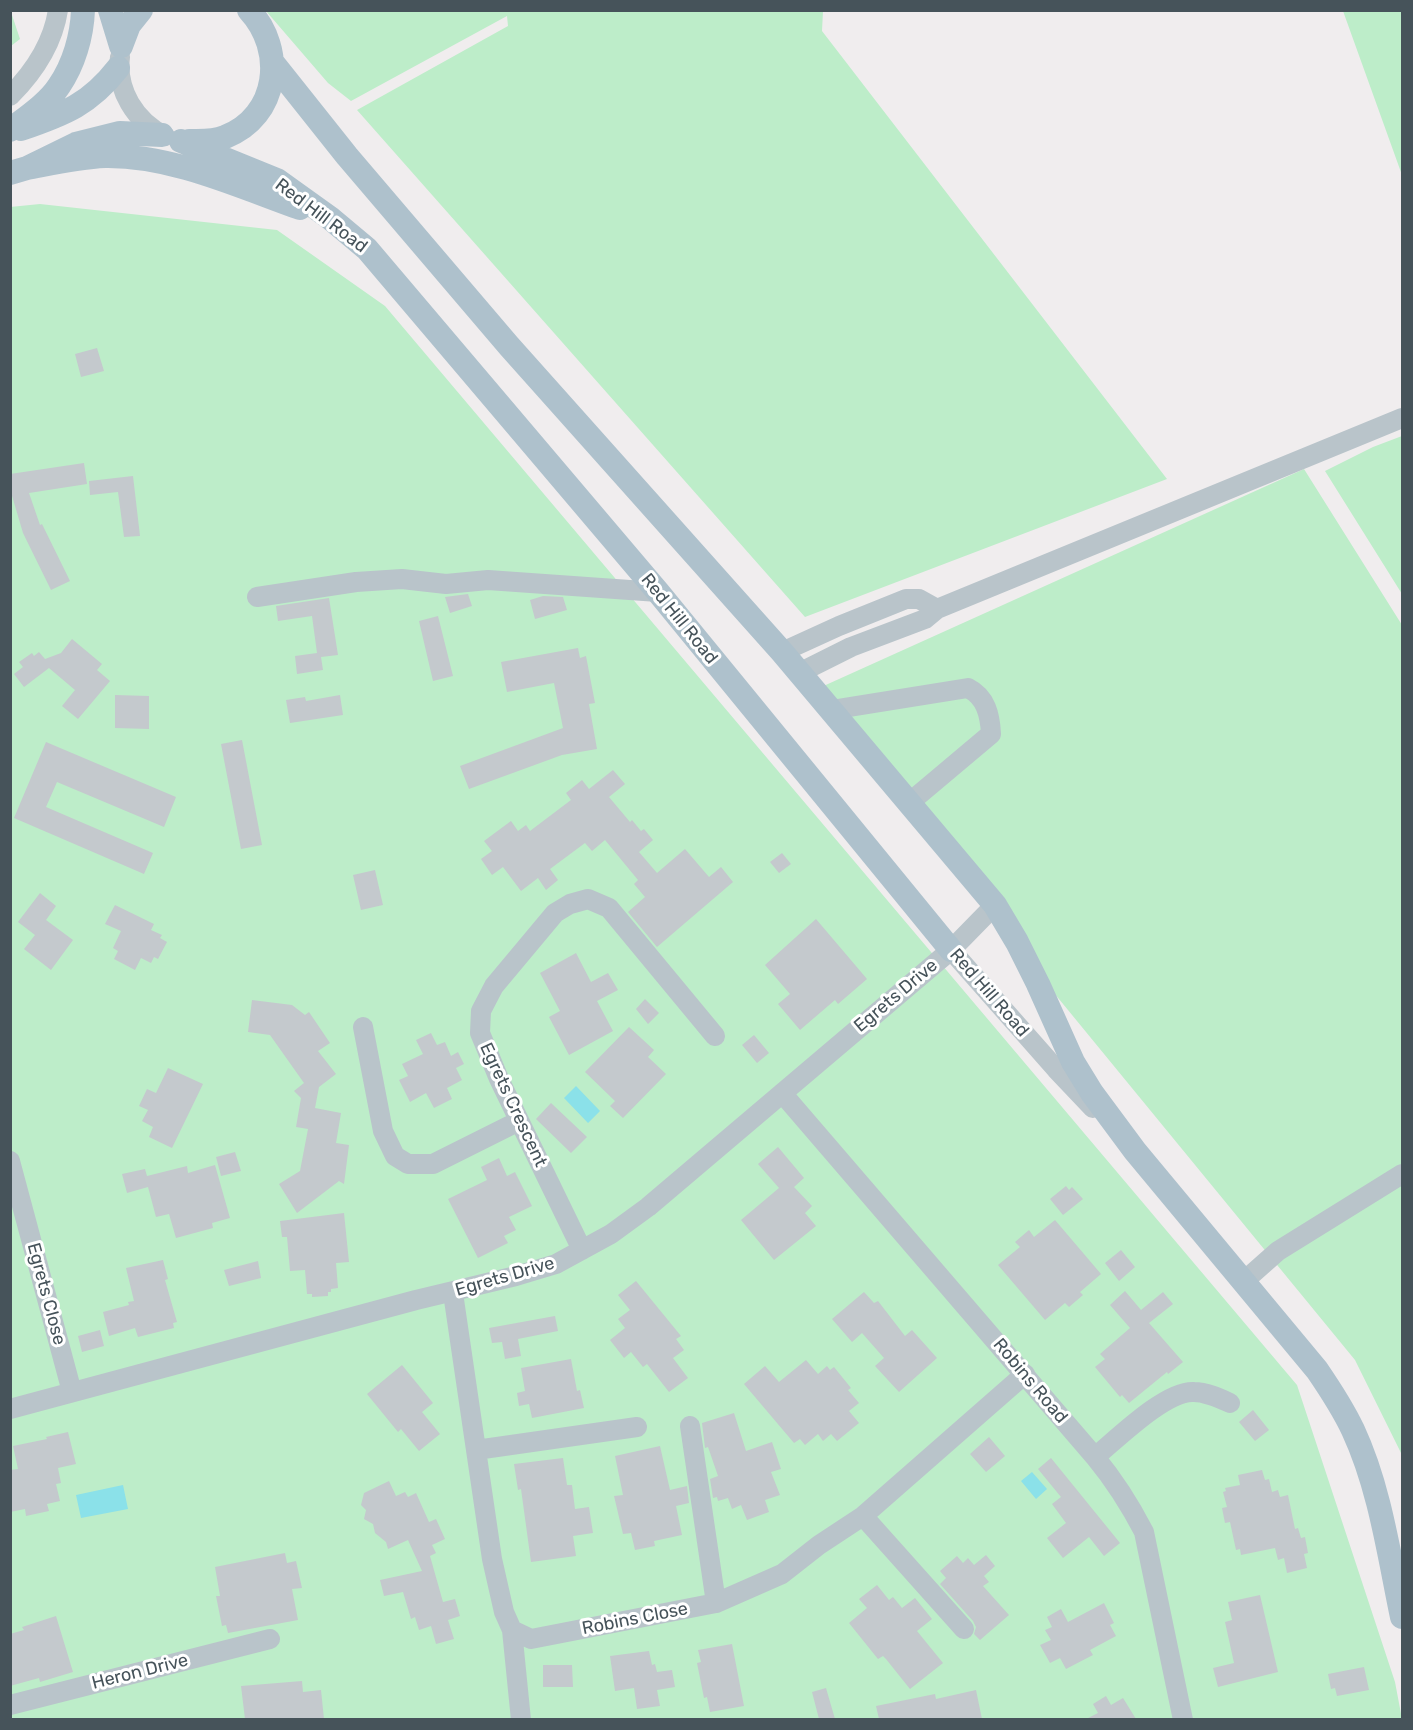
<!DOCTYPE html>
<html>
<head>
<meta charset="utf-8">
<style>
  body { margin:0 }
  #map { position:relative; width:1413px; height:1730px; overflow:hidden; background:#f0edee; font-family:Rubik,sans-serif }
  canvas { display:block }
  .frame { position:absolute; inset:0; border:12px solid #46535a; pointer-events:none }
</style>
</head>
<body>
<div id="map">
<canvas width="1413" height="1730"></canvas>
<div class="frame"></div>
</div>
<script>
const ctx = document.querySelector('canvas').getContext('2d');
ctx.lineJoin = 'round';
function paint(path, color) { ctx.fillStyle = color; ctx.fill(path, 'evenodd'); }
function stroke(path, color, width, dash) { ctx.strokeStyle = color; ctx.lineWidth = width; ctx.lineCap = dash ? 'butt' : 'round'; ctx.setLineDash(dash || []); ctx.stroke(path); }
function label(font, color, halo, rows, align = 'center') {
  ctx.font = font + ' Rubik,sans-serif'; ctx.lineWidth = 6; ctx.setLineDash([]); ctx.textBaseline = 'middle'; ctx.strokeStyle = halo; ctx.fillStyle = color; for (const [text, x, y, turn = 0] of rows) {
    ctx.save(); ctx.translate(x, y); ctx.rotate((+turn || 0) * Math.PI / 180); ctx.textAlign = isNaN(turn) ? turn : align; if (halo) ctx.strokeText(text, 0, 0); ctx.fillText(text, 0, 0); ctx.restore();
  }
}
paint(new Path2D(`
  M266 11H823L822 31 1167 479 805 617 357 110 508 26 507 16 351 101 328 83Z
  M1343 11H1402V175Z
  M11 12 20 39 11 46H10Z
  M40 204 277 230 385 306 1297 1385 1395 1682 1402 1719H11L10 207Z
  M1402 436V594L1325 471 1373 447Z
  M1304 469 1402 625V1455L1355 1360 808 693Z`), '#bdedc9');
paint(new Path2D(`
  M576 1086 600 1111 588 1123 564 1098Z
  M1032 1472 1047 1489 1036 1499 1021 1481Z
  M123 1485 128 1509 81 1518 76 1495Z`), '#8be1e9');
paint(new Path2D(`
  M97 348 104 371 81 377 75 354Z
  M84 463 87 484 29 493 40 525 42 524 70 581 51 590 23 533 10 489V474Z
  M133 476 140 536 124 537 118 492 90 495 89 481Z
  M468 594 472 606 450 613 445 597Z
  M543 596 563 597 567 610 535 619 530 600Z
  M329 598 338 655 321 657 323 670 297 674 295 656 317 653 312 616 278 621 276 606Z
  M438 616 453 676 433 681 419 621Z
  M72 639 102 664 97 670 110 681 78 719 62 706 75 690 49 668 24 687 14 674 23 667 19 662 32 653 34 656 39 652 45 659 61 653Z
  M578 648 580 658 586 656 595 703 589 704 597 749 562 755 469 789 460 766 563 728 554 683 507 692 501 662Z
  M115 695 149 696V729L115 728Z
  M340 695 343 715 290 723 286 700 305 697 306 701Z
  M242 740 262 845 241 849 221 744Z
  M46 742 176 797 164 827 57 782 46 807 153 853 144 874 14 818Z
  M613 770 625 784 609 797 630 822 632 820 641 831 644 829 653 840 639 852 657 873 685 849 709 877 721 867 733 882 657 947 628 912 645 897 634 884 638 880 605 840 592 851 585 843 550 869 558 880 546 890 538 878 521 891 503 867 492 875 481 859 492 851 484 841 511 821 518 831 526 825 530 831 571 800 566 793 582 780 589 789Z
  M782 853 791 864 779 873 770 862Z
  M375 870 383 905 361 910 353 875Z
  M40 893 56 906 46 920 73 940 51 970 24 949 35 935 18 922Z
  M115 905 154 924 151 930 162 935 160 938 167 942 158 959 154 957 151 963 141 958 135 970 114 959 118 951 113 948 121 931 105 924Z
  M816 919 867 979 838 1004 835 1000 800 1030 778 1004 790 994 765 965Z
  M576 953 591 982 608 973 618 990 597 1001 613 1031 569 1055 549 1017 560 1011 540 973Z
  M645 999 659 1013 648 1024 636 1009Z
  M252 1000 292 1005 305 1015 309 1012 330 1043 318 1051 336 1074 319 1087 315 1108 341 1113 336 1143 349 1145 344 1184 339 1181 297 1213 279 1184 300 1171 308 1129 296 1127 301 1098 294 1091 304 1083 270 1035 248 1032Z
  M629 1027 654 1050 648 1057 666 1074 623 1118 610 1106 615 1101 585 1072Z
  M431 1033 437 1045 445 1042 451 1056 458 1052 464 1064 456 1068 462 1080 447 1088 452 1099 434 1108 426 1093 410 1102 399 1080 408 1076 402 1064 423 1054 416 1040Z
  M754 1035 769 1053 757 1063 742 1045Z
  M168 1068 203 1084 172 1148 149 1137 153 1127 142 1121 148 1110 139 1106 147 1089 156 1093Z
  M551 1103 587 1137 571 1153 536 1119Z
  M778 1147 804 1178 794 1187 812 1206 805 1213 816 1226 774 1260 741 1220 779 1188 758 1164Z
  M235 1152 241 1171 221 1176 216 1157Z
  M499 1158 507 1176 515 1172 532 1206 509 1217 516 1230 504 1236 508 1243 478 1258 448 1199 487 1180 481 1167Z
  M215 1165 230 1218 212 1223 213 1228 176 1238 169 1214 156 1217 148 1187 127 1193 122 1174 145 1169 147 1176 187 1166 188 1173Z
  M1066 1186 1069 1190 1072 1187 1083 1199 1063 1215 1050 1199Z
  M344 1213 349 1262 336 1263 338 1288 331 1289V1292H328V1296L312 1297V1294H307L305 1270 290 1271 287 1237H282L280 1221Z
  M1055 1220 1101 1274 1080 1292 1083 1295 1069 1307 1065 1303 1045 1320 998 1265 1020 1247 1015 1242 1029 1230 1034 1237Z
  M1121 1250 1135 1267 1119 1281 1105 1263Z
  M163 1260 168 1279 165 1280 177 1322 173 1323 174 1328 138 1337 135 1328 109 1336 103 1312 129 1305 128 1302 134 1301 126 1268Z
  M258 1261 261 1278 229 1286 224 1270Z
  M636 1281 681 1336 676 1339 684 1350 673 1358 688 1378 669 1392 647 1364 643 1367 631 1352 624 1358 610 1340 625 1328 618 1319 630 1310 618 1295Z
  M1125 1291 1141 1310 1163 1292 1173 1304 1149 1323 1183 1362 1168 1374 1167 1372 1129 1403 1122 1395 1120 1397 1095 1367 1105 1359 1100 1354 1130 1328 1110 1305Z
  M864 1292 874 1303 878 1301 905 1336 912 1330 937 1358 899 1392 875 1366 884 1358 862 1333 852 1342 832 1319Z
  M555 1316 558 1331 518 1339 521 1356 505 1359 502 1342 492 1343 489 1328Z
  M100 1330 104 1346 82 1352 78 1336Z
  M571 1359 577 1391 580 1390 584 1408 532 1418 529 1404 519 1406 517 1393 525 1391 521 1368Z
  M806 1360 818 1374 827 1366 830 1370 834 1367 851 1388 848 1390 859 1403 849 1411 859 1423 837 1441 831 1434 823 1441 818 1434 805 1445 800 1439 794 1443 744 1384 765 1366 779 1382Z
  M402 1365 433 1403 422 1412 440 1434 419 1451 401 1429 398 1432 367 1394Z
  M1253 1410 1269 1430 1255 1441 1239 1422Z
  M734 1413 746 1451 772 1442 781 1469 771 1472 780 1495 765 1500 769 1512 747 1520 741 1505 732 1509 728 1498 718 1501 717 1497 713 1498 710 1479 718 1476 708 1447 705 1448 702 1423Z
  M68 1432 76 1464 58 1468 61 1483 56 1484 60 1501 47 1504 49 1511 26 1516 25 1509 10 1512V1470L18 1469 13 1446 47 1439 46 1437Z
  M989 1437 1005 1456 986 1472 970 1454Z
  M660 1446 670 1490 687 1486 689 1503 676 1506 682 1535 654 1541 655 1546 635 1550 631 1533 623 1534 614 1496 623 1495 615 1456Z
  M563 1458 567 1485H572L575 1509 589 1507 593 1533 573 1536 576 1556 531 1562 521 1489 518 1490 514 1464Z
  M1051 1458 1120 1543 1104 1556 1089 1537 1063 1558 1047 1538 1066 1523 1052 1504 1061 1497 1038 1469Z
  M1262 1470 1265 1480 1269 1479 1272 1492 1278 1490 1280 1497 1288 1495 1295 1529 1298 1528 1301 1538 1305 1537 1308 1553 1304 1554 1307 1568 1287 1573 1284 1558 1278 1560 1275 1548 1241 1555 1240 1549 1236 1550 1230 1522 1225 1523 1222 1508 1227 1507 1223 1492 1226 1491 1225 1488 1240 1485 1238 1475Z
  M389 1481 396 1496 405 1492 408 1497 416 1493 429 1522 436 1519 445 1539 432 1545 436 1553 430 1556 443 1602 455 1599 460 1616 448 1620 454 1639 436 1644 431 1626 419 1630 415 1617 411 1619 403 1592 384 1596 380 1580 422 1571 408 1540 388 1549 386 1542 375 1533 373 1524 364 1519 366 1510 361 1505 364 1493Z
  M285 1553 287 1563 296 1561 302 1588 292 1589 298 1620 228 1633 226 1625 222 1626 216 1596H220L215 1567Z
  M986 1555 995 1566 984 1576 989 1582 983 1586 1009 1615 980 1640 974 1634 976 1627 973 1621 940 1584 946 1578 940 1571 957 1556 963 1563 968 1558 974 1565Z
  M877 1585 889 1600 893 1597 902 1608 915 1598 932 1619 917 1631 943 1663 910 1689 886 1659 883 1656 878 1659 849 1623 867 1608 859 1599Z
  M1260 1595 1278 1672 1218 1687 1213 1668 1234 1663 1225 1622 1232 1620 1228 1602Z
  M1104 1603 1114 1623 1110 1625 1116 1636 1090 1650 1093 1655 1066 1669 1060 1658 1050 1663 1040 1645 1051 1640 1045 1630 1052 1627 1047 1617 1061 1609 1068 1622Z
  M56 1616 73 1672 40 1682 39 1678 10 1686V1634L24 1630 22 1627Z
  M732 1644 744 1706 710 1712 707 1697 704 1698 697 1663 701 1662 698 1650Z
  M649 1651 652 1665 655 1664 657 1672 672 1670 675 1687 657 1690 660 1706 637 1709 634 1688 615 1691 610 1656Z
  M543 1665H572L573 1687H543Z
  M1364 1667 1369 1690 1337 1696 1335 1688 1331 1689 1328 1674Z
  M302 1681 303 1692 321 1690 324 1719H245L241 1686Z
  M826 1688 835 1719H819L812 1692Z
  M976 1690 982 1719H879L876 1706 935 1694 936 1699Z
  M1106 1696 1111 1705 1123 1698 1136 1719H1086L1098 1713 1093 1704Z`), '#c4c9cd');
stroke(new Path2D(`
  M120 57C116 90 135 121 165 136
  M10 96C33 73 53 43 58 10
  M257 597 356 582 402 579 446 584 488 580 658 592
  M782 652 839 626 906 599H919L937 609
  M799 673 851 647 925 619 937 609 1402 418
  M831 710 968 688C986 697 990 715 991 734L909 803
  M951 950 1056 1069 1093 1108
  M363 1027 383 1131 395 1156 408 1164H433L519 1121
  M782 1093 1095 1457C1114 1480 1130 1505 1144 1532L1183 1720
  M10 1161 72 1392
  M582 1250 499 1079 480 1033 481 1011 494 986 555 913 570 904 588 899 609 908 715 1036
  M1243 1282 1278 1251 1402 1174
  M453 1293 492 1559 504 1612 512 1630 531 1639 716 1603 782 1574 819 1545 863 1516 1025 1374
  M10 1409 416 1300 516 1276 556 1264 611 1234 648 1207 951 950 995 905
  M690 1426 716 1603
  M476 1450 637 1427
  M1095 1457C1117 1439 1166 1390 1194 1392 1206 1392 1219 1398 1230 1403
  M863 1516 964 1629
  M512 1630 521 1720
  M10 1705 270 1639`), '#b9c4ca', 20);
stroke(new Path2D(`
  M110 10 121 46
  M121 46 129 25 141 10
  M273 63 347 156 509 346 782 652 995 905 1017 942 1038 984 1073 1062 1092 1093 1135 1151 1317 1370C1330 1389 1343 1409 1353 1430 1380 1488 1389 1555 1402 1617
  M21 129C65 114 90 104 118 68
  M10 130C27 117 48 103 59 86 74 64 82 36 83 10
  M181 141 277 180 330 218 367 249 658 592 951 950
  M189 141C200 141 214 142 225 137 279 116 286 50 249 10
  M27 168C53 163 79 157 105 156 172 155 238 186 300 208
  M10 173 27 168 76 144 120 133 162 135`), '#aec1cc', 24);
label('18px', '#46535a', '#fff', [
  ["Red Hill Road",321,216,37],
  ["Red Hill Road",679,619,51],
  ["Red Hill Road",989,993,49],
  ["Egrets Drive",896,996,-40],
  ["Egrets Crescent",513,1105,65],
  ["Egrets Drive",505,1277,-16],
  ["Egrets Close",46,1294,75],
  ["Robins Road",1030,1381,50],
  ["Robins Close",635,1619,-11],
  ["Heron Drive",140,1672,-14]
]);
</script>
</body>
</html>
